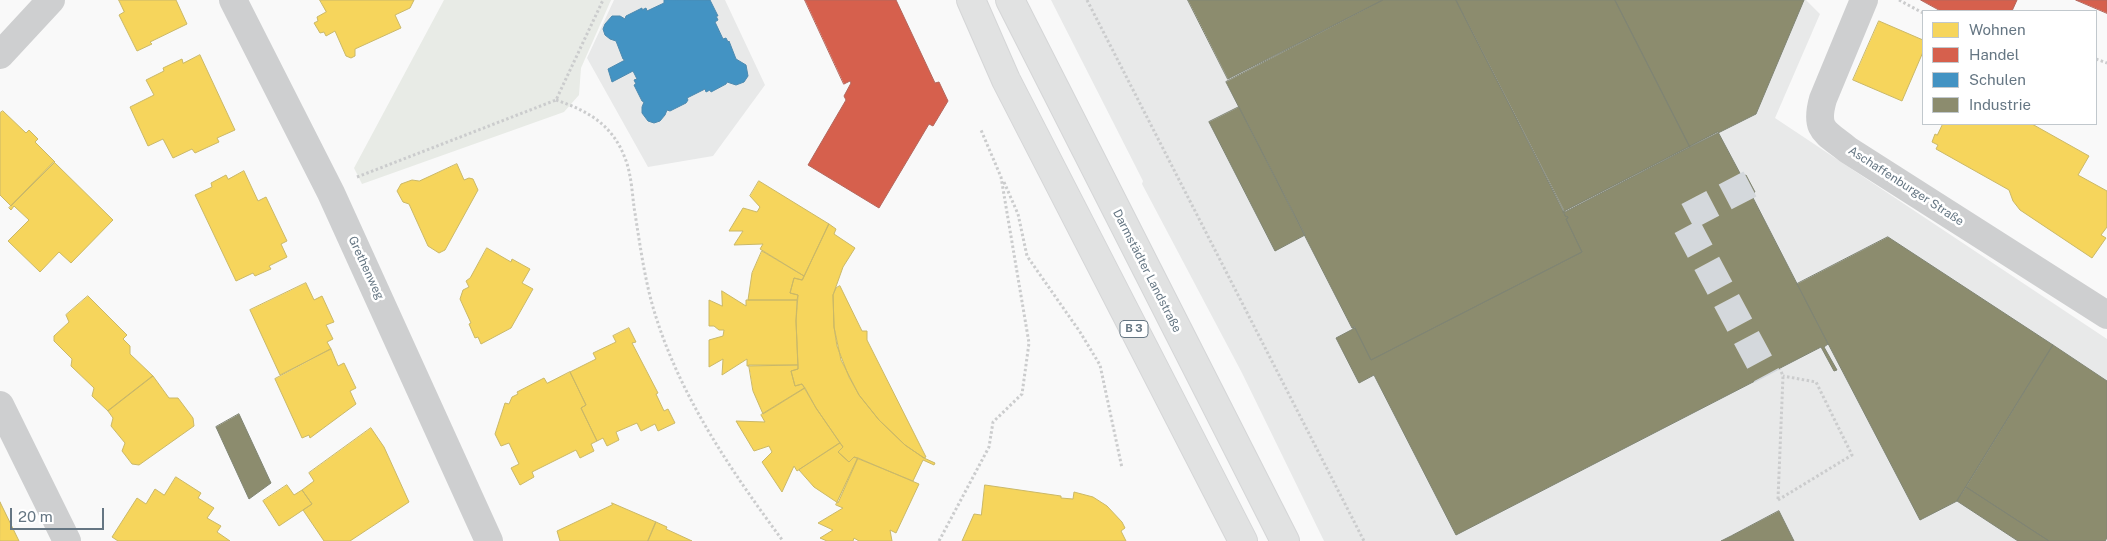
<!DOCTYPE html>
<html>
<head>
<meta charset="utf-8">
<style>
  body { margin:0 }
  #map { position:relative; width:2107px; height:541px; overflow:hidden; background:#f9f9f9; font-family:"Public Sans",sans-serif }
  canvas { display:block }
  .legend { position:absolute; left:1922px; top:10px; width:175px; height:115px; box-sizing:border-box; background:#fff; border:1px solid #c1c8cd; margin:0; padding:6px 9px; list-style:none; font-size:15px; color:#657683 }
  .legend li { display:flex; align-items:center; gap:10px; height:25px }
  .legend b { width:25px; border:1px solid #c1c8cd }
  .scale { position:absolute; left:10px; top:508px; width:94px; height:22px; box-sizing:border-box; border:2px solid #657683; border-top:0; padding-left:6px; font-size:15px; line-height:18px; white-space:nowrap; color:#657683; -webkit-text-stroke:4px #fff; paint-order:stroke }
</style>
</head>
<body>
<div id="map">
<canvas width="2107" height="541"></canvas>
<ul class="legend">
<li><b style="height:14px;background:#f6d55c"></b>Wohnen</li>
<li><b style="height:14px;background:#d6604d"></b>Handel</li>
<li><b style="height:14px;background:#4393c3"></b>Schulen</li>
<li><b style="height:14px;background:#8c8c6e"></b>Industrie</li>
</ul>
<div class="scale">20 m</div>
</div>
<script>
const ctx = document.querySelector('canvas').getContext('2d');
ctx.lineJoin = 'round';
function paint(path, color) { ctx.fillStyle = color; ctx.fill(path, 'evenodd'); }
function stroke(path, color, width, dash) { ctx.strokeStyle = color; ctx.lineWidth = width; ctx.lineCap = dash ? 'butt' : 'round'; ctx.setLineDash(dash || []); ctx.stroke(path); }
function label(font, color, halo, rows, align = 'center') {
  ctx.font = font + ' "Public Sans",sans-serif'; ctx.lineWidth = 5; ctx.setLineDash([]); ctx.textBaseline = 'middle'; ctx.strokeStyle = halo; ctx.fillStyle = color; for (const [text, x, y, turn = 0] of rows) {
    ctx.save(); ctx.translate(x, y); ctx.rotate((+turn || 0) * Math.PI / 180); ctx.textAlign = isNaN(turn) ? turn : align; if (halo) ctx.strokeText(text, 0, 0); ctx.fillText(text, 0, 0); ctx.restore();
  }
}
paint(new Path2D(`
  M614 0H725L765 85 713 156 648 167 587 58Z
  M1051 0H1806L1820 14 1775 118 2107 339V541H1324L1242 373 1142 184 1143 181Z`), '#e8e9e9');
paint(new Path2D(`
  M444 0H611L581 68 579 95 564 112 362 184 354 168Z`), '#e8ebe6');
const homes = new Path2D(`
  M119 0H176L187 24 150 42 152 44 137 51 119 15 124 12Z
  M320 0H414L410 8 395 15 401 28 355 49V56L351 58 346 56 335 31 326 36 324 32 320 33 314 23 318 21 317 17 326 12Z
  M1879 21 1923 40V52L1902 101 1853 80Z
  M200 55 235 130 217 138 219 142 195 153 192 149 173 158 163 139 148 146 130 107 154 95 146 80 164 71 163 68 182 59 183 63Z
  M3 111 26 133 29 130 38 139 35 142 55 162 11 206 0 195V113Z
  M1943 124H2032L2089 156 2078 175 2107 191V227L2101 235 2106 238 2092 258 2020 210 2013 201 2009 190 1936 149 1938 145 1932 142 1935 134 1937 135Z
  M54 162 113 220 71 263 59 252 40 272 8 241 29 220 14 206 11 210 9 208Z
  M457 164 464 180 469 178 473 179 478 190 445 250 439 253 428 246 409 204 403 202 397 191 401 184 412 180 419 181Z
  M244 171 258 201 266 197 287 241 281 244 287 257 269 266 271 269 255 276 253 273 236 281 195 195 212 187 211 183 226 175 228 179Z
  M759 181 829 224 804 276 760 249 763 244 734 245 743 231H729L743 208 757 212 760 207 750 196Z
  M829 224 836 229 834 234 855 248 843 267 833 295 834 327 841 360 859 395 879 420 905 445 924 458 935 463 934 465 923 460 913 481 854 457 849 462 838 452 843 447 816 408 802 384 795 386 791 371 798 369 796 321 798 295 790 293 794 278 802 280Z
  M487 248 511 262 512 259 530 269 522 283 533 289 511 328 481 344 478 337 475 338 469 324 471 323 460 299 463 290 469 287 466 281 470 278Z
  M762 251 804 276 802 280 794 278 790 293 798 295 797 300H748L752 273Z
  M306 283 314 300 322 296 334 322 326 325 333 339 327 342 331 349 280 375 250 310Z
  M840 286 862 331H867V340L926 457 924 458 905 445 879 420 859 395 849 377 837 346 834 327 833 295 836 288Z
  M722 291 746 306V300H797L796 321 798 365 747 366V359L722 375 723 359 709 367V340L723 336 724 330H719L714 326H709V300L722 306Z
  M88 296 127 335 123 339 130 346V354L153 376 108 411 92 396 94 388 71 366 72 359 54 341V336L69 322 66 315Z
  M629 328 636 342 632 343 658 393 656 394 664 411 668 409 675 423 658 431 655 424 641 431 637 423 616 432 619 440 607 446 603 438 597 441 581 408 586 405 570 372 596 359 593 353 616 342 613 336Z
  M331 349 338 366 344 363 356 388 350 391 356 404 310 438 309 435 302 438 275 379Z
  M749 365H798V369L791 371 795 386 802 384 805 388 763 414 753 391Z
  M570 372 586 405 581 408 597 441 591 444 594 451 580 458 576 450 532 472 534 477 520 485 511 468 519 464 509 443 501 446 495 434 505 403 509 404 512 397 518 394 517 392 544 378 547 383Z
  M153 376 169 398H178L193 418 194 426 139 465 132 464 122 451 125 443 111 426 113 418 108 411Z
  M805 388 816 408 840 443 797 471 794 466 782 492 762 462 772 452 769 446 754 451 736 421 765 422 761 415Z
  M371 428 384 447 409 502 350 541H324L303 510 312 504 302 490 314 481 309 473Z
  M840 443 843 447 838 452 849 462 854 457 858 458 838 503 814 487 799 470Z
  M858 458 919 484 896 533 890 530 892 541H859L854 538 853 541H827L820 538 833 530 818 523 843 508 836 505Z
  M176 477 201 493 198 498 214 508 207 518 221 526 217 532 230 541H118L112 537 137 498 146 504 155 489 164 495Z
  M287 485 294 495 302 490 312 504 279 526 263 501Z
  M985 485 1061 496V498L1073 499 1074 492 1093 497 1107 506 1122 522 1125 528 1121 531 1126 541H962L974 514 981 515Z
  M0 502 19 541H0Z
  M612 503 656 522 648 541H560L557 531 612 505Z
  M656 522 667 527 666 529 692 541H648Z`);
paint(homes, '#f6d55c');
stroke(homes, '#cab868', 1);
const shops = new Path2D(`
  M805 0H896L935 83 939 82 948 101 933 126 929 124 879 208 808 165 846 100 844 96 851 83 850 81 844 84Z
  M1921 0H2017L2012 11H1941Z
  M2076 0H2107V13Z`);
paint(shops, '#d6604d');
stroke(shops, '#b4675d', 1);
const schools = new Path2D(`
  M708 0H710L718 16H716L718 20 715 22 723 39 726 38 728 42 729 41 736 59 746 65 748 76 744 82 736 85 727 82 726 84 711 92 710 90 706 92 705 89 687 98 688 100 686 103 670 111 667 110 665 115 660 121 654 123 648 121 642 113V107L644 102 642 101 634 85 636 84 634 80 637 79 633 71 612 82 608 69 625 60 623 59 616 41 610 39 605 35 603 29 605 24 612 16H620L625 19 626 16 642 8V10L646 8 647 11 664 3V0Z`);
paint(schools, '#4393c3');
stroke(schools, '#4d8ab0', 1);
const industry = new Path2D(`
  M1188 0H1383L1228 79Z
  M1383 0H1456L1566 217 1567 216 1568 218 1566 219 1582 252 1371 360 1355 328H1352L1226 82Z
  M1456 0H1615L1690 147 1565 212Z
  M1615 0H1804L1756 114 1690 147Z
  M1239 107 1305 235 1275 251 1209 122Z
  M1718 132 1742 177 1746 175 1755 192 1751 194 1828 344 1824 347 1837 370 1834 371 1821 347 1456 535 1374 375 1359 383 1336 338 1353 329 1354 326 1371 360 1582 252 1566 219 1568 218 1567 216 1566 217 1563 212Z
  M1888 237 2053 345 1957 501 1920 520 1797 284Z
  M2053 345 2107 381V538L2105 541H2049L1966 487Z
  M239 414 271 483 249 499 216 427Z
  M1966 487 2049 541H2018L1957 501Z
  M1779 511 1794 541H1721L1731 536Z`);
paint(industry, '#8c8c6e');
stroke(industry, '#808574', 1);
stroke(new Path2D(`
  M1750 184 1683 219 1767 376`), '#d4d8dc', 28, [28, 14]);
const major = new Path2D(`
  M971 0 1006 80 1243 541
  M1010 0 1285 541`);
stroke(major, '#d5d6d7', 30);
stroke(new Path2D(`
  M1087 0 1364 541
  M1899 0 1923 13
  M2096 59 2107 63
  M556 100C588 111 612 124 625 158 631 173 632 191 634 207 639 238 643 269 651 300 675 389 729 468 783 541
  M357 177 556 100 603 0
  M1004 182 1018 214 1027 256 1080 332 1100 365 1122 468
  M1778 499 1783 376 1780 369
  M1778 500 1852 455 1816 382 1783 376
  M939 541 989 447 993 422 1022 394 1029 343 1001 177 981 130`), '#cbcccd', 3, [2.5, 2.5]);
stroke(new Path2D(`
  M233 0 331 193 489 541
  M1864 0 1823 99C1814 131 1826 132 1848 150L2107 315
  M0 55 51 0
  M0 405 67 541`), '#cecfd0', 28);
stroke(major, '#e1e2e2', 28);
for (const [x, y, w] of [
  [1134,329,28]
]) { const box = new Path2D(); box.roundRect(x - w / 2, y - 8.5, w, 17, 4); ctx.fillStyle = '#fff'; ctx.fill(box); stroke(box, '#657683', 1); }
label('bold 11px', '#657683', null, [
  ["B 3",1134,329]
]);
label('12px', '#657683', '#fff', [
  ["Aschaffenburger Straße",1906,186,33],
  ["Grethenweg",366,268,65],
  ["Darmstädter Landstraße",1147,271,63]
]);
</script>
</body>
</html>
